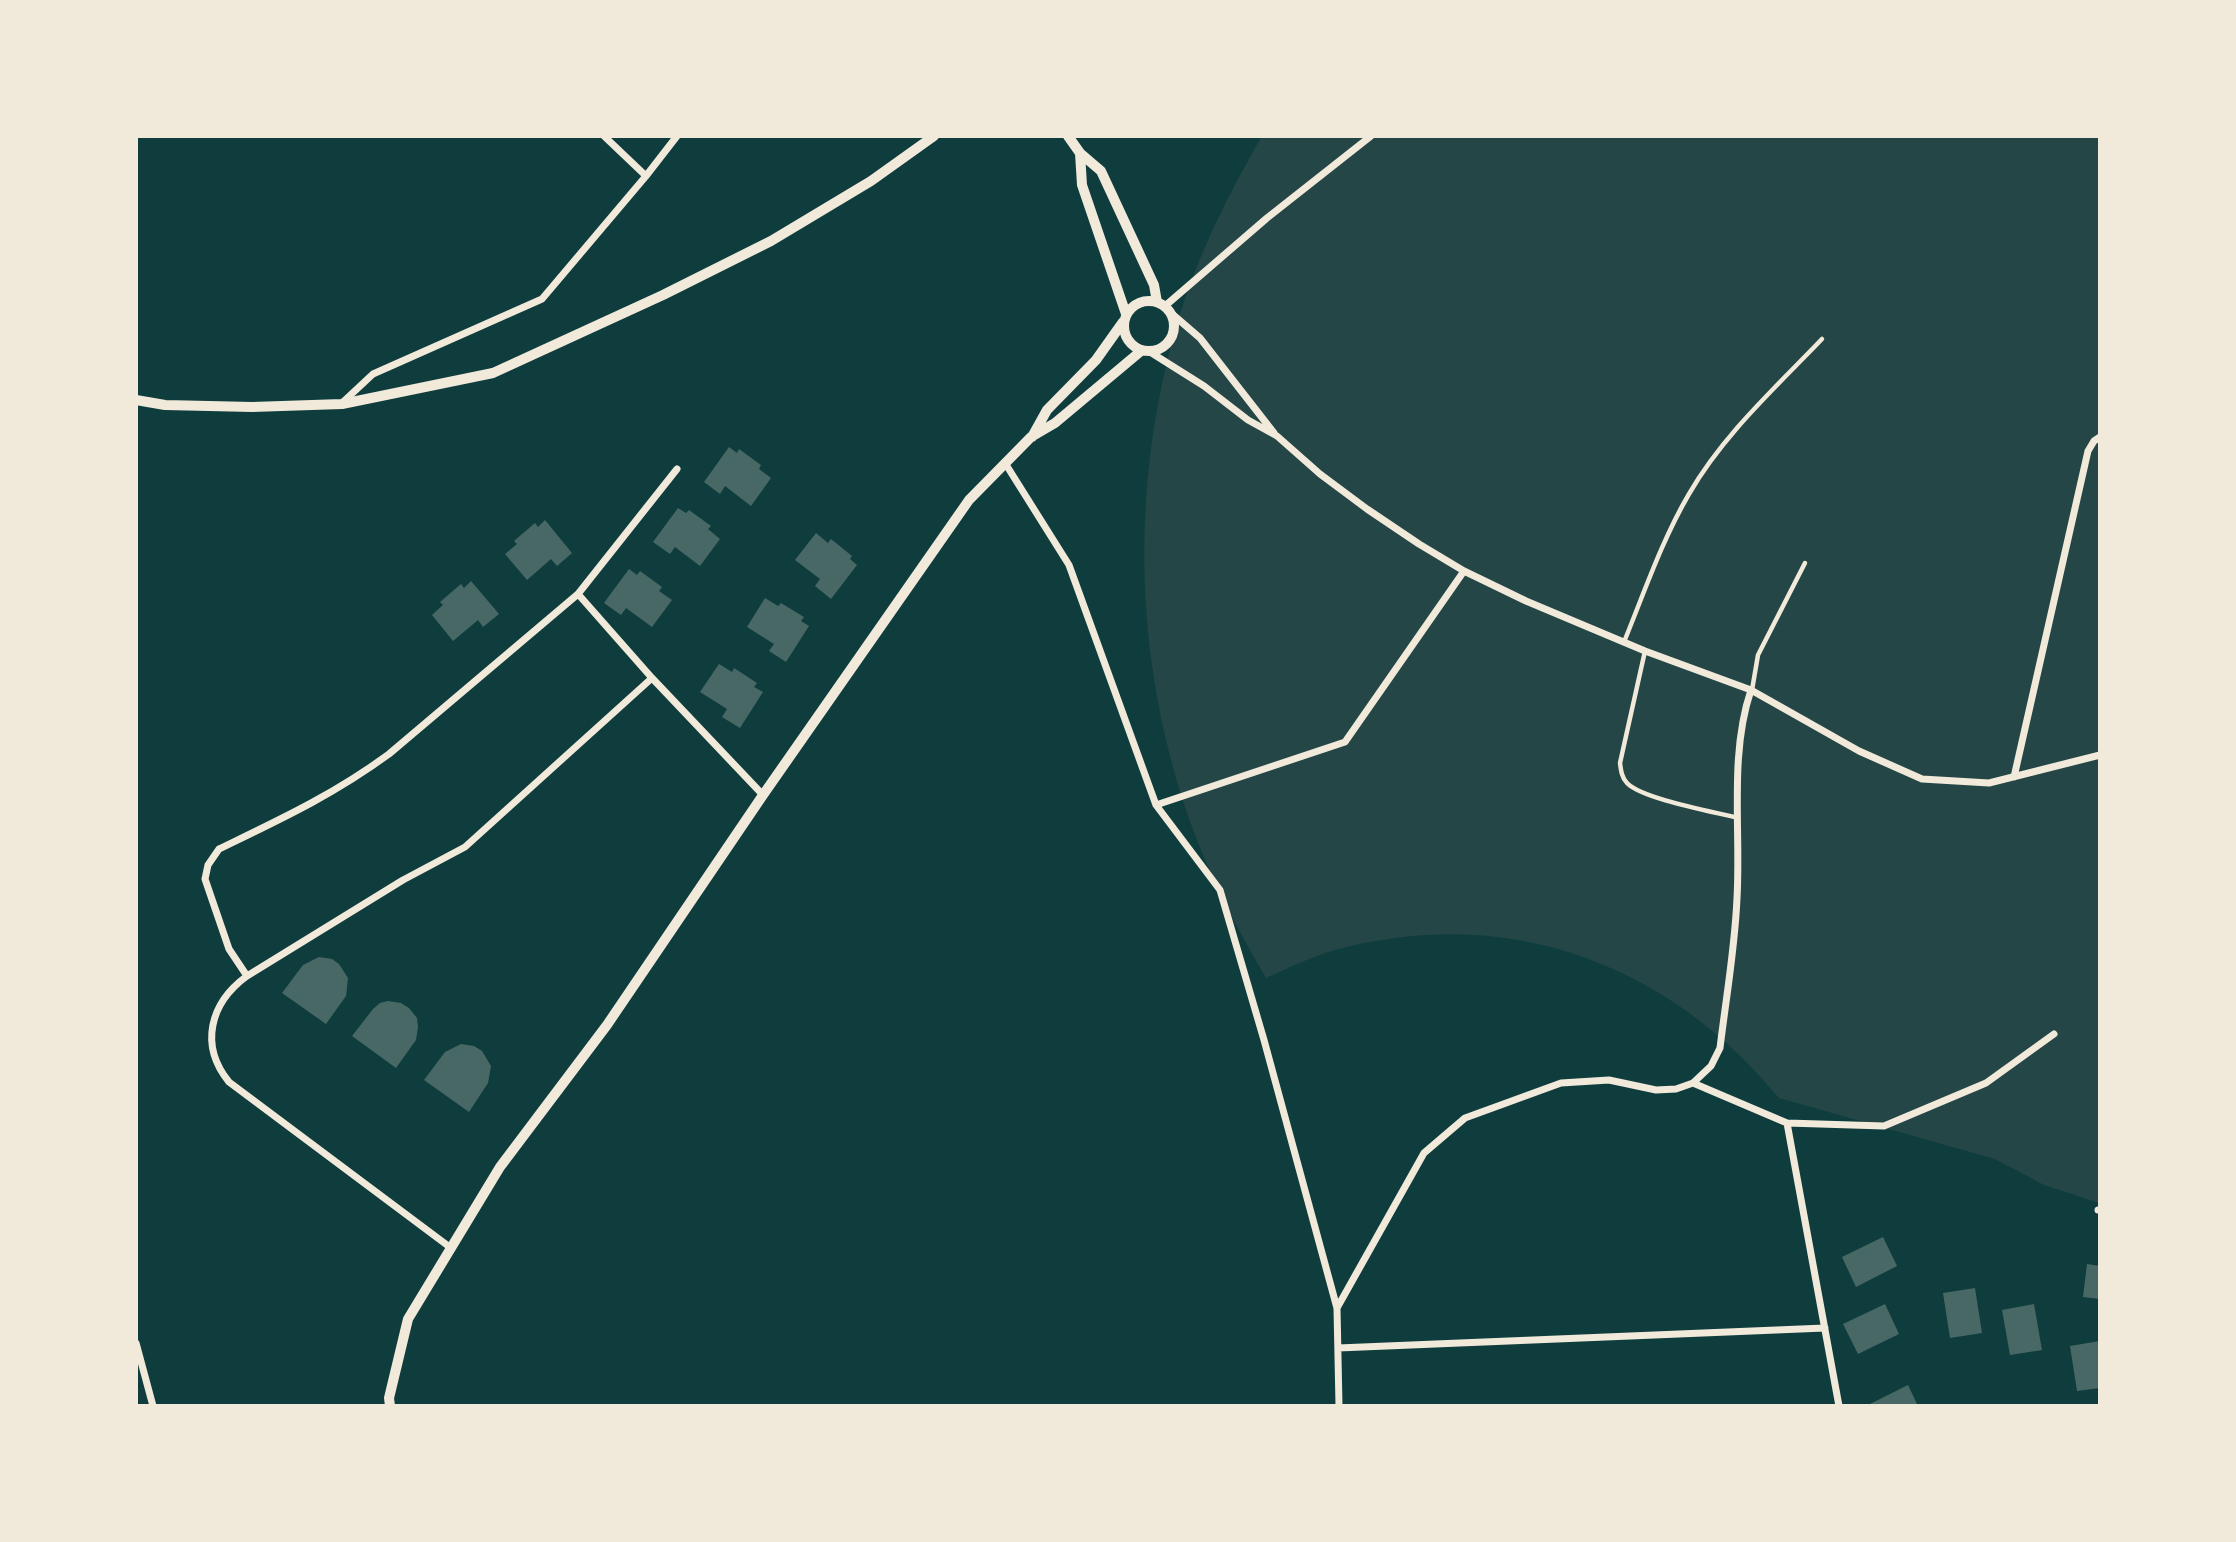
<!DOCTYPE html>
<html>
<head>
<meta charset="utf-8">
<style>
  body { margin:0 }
  #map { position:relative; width:2236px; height:1542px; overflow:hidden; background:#0f3d3e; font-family:"Source Sans 3",sans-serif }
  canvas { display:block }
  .frame { position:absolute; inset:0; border:138px solid #f1e9da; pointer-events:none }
</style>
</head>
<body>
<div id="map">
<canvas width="2236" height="1542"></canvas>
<div class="frame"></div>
</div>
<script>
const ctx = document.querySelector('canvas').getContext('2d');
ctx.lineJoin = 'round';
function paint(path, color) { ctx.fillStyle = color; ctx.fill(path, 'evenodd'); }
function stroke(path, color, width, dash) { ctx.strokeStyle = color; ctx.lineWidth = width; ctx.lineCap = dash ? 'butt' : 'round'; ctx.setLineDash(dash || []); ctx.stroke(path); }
paint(new Path2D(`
  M1262 136 2099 137V1203L2044 1185 1995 1159 1779 1098C1668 963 1507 903 1335 950 1311 957 1288 968 1266 978 1241 935 1217 891 1199 845 1133 676 1127 488 1180 314 1199 252 1229 193 1262 136Z`), '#244646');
paint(new Path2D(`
  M729 447 737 453 739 449 761 465 759 469 771 478 751 506 725 486 720 494 704 482Z
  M678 508 686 513 689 510 711 526 708 529 720 539 700 566 675 547 670 554 653 542Z
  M545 520 572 553 557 566 551 559 527 580 505 554 517 544 514 541 535 523 538 527Z
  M816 533 828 543 831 539 852 556 850 559 857 565 831 599 815 586 820 579 795 560Z
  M629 569 637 575 640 571 662 587 659 591 672 600 652 627 626 608 621 615 604 603Z
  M471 581 499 614 483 627 478 620 453 641 432 615 443 605 440 602 461 584 464 588Z
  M765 598 778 606 781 603 804 617 801 621 809 626 786 662 769 651 774 644 747 627Z
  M719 664 732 672 734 668 757 683 754 687 763 692 740 728 722 717 727 709 700 692Z
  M319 957 332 959 339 964 348 978 346 996 326 1024 282 993 303 965Z
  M388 1001 401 1003 409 1008 417 1018 418 1027 416 1040 396 1068 352 1036 373 1009 380 1003Z
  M461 1044 474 1046 482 1051 491 1066 488 1083 469 1112 424 1080 445 1052Z
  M1883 1237 1897 1266 1856 1287 1842 1257Z
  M2087 1264 2100 1266V1299L2083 1297Z
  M1975 1288 1982 1333 1950 1338 1943 1293Z
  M1885 1304 1899 1334 1858 1354 1843 1324Z
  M2034 1304 2042 1350 2010 1355 2002 1310Z
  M2100 1341V1388L2077 1391 2070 1346Z
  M1908 1385 1918 1406H1866Z`), '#486865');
stroke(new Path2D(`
  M1624 642C1644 593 1662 540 1689 494 1723 435 1775 388 1822 339
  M1645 651 1620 763C1621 771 1622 778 1627 783 1642 799 1715 812 1738 818
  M1752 690 1758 655 1805 563`), '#f1e9da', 4.5);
stroke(new Path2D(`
  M604 136 646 176
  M1165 306 1267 218 1371 136
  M1171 313 1200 338 1274 433
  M1150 352 1204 386 1248 420 1277 436 1320 474 1367 509 1419 544 1464 571 1526 601 1645 651 1751 690 1859 751 1922 779 1989 783 2100 755
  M343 402 373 374 542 299 646 176 677 136
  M1005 463 1069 565 1156 805 1220 890 1264 1040 1337 1308 1339 1406
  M677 469 578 594 652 678 763 795
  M2014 777 2088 451 2094 441 2100 437
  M1156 805 1345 742 1464 571
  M247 976 229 949 205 879 208 865 219 849C281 819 333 795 389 754L578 594
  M1693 1083 1787 1123 1839 1406
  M1787 1123 1884 1126 1986 1083 2054 1034
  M2098 1210H2100
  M451 1248 229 1082C199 1045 210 1003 247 976L403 880 465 847 652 678
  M1337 1308 1424 1153 1465 1118 1561 1083 1609 1080 1656 1090 1676 1089 1693 1083 1711 1066 1720 1048C1726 998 1735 948 1737 898 1741 830 1729 755 1751 690
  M136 1343 153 1406
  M1338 1348 1825 1328`), '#f1e9da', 7);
stroke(new Path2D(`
  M1068 136 1080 153 1101 171 1154 285 1157 302
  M1080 153 1082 185 1126 314
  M1124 326a25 25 0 1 1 50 0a25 25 0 1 1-50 0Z
  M136 400 165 405 252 407 342 404 493 373 663 295 771 241 871 181 934 136
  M1032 437 1047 410 1096 360 1123 322
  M390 1406 389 1398 408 1319 500 1167 607 1025 763 795 969 500 1031 437 1055 423 1141 351`), '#f1e9da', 10);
</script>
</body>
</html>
